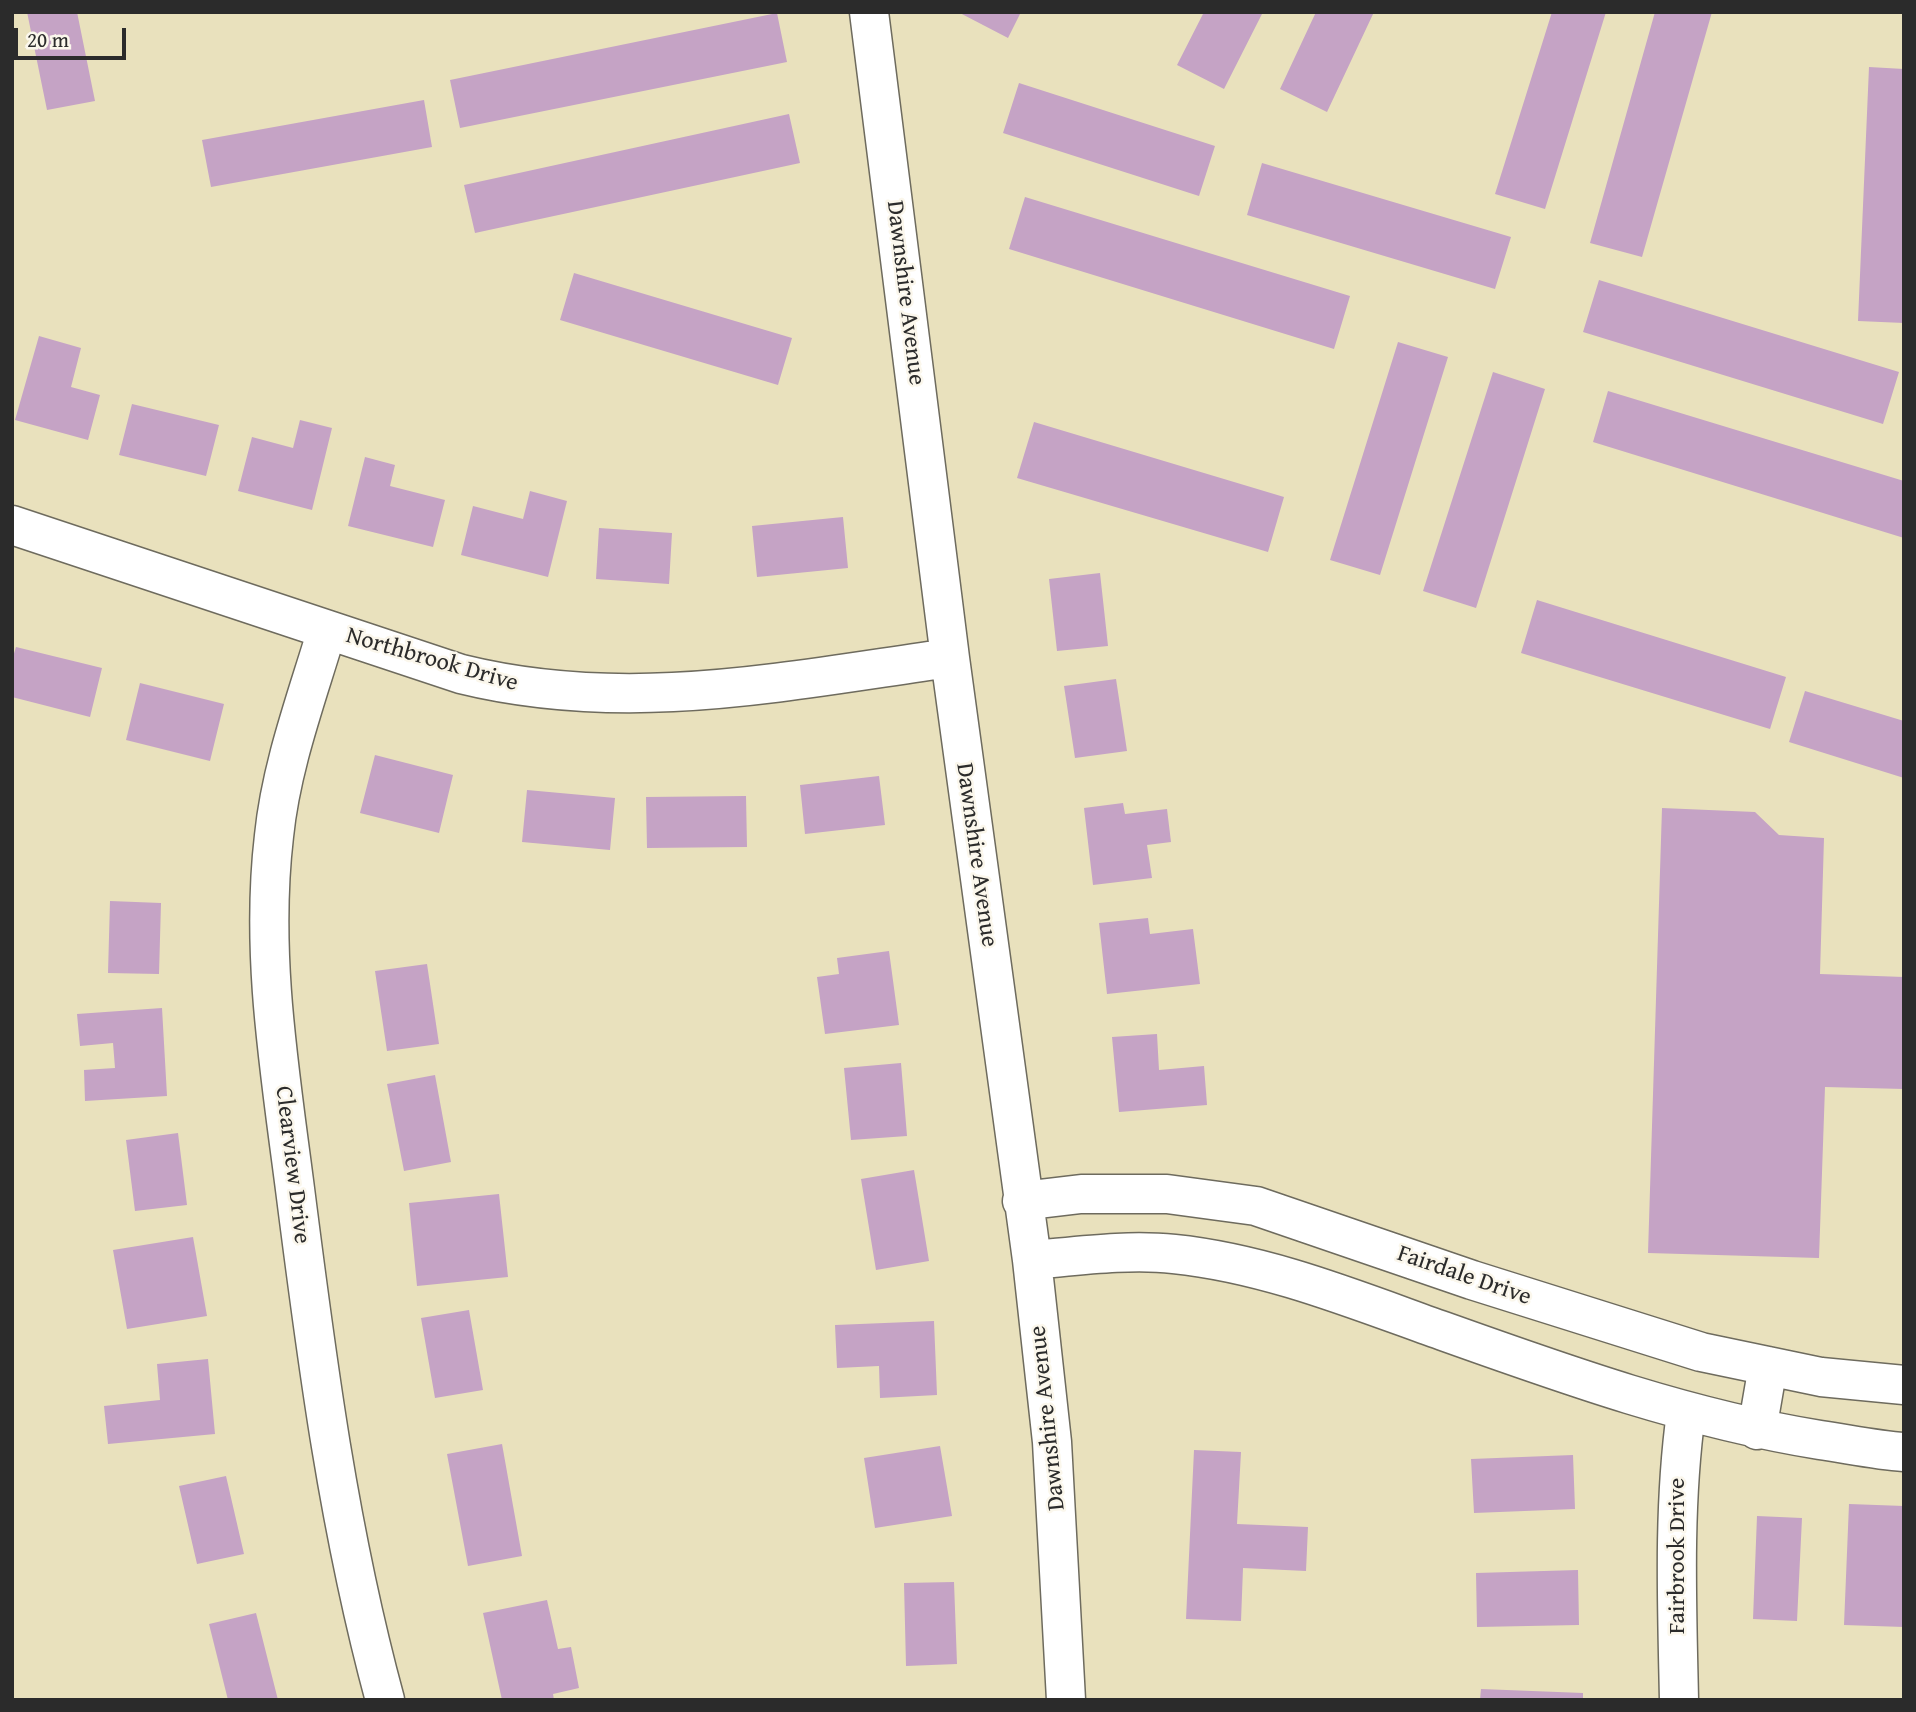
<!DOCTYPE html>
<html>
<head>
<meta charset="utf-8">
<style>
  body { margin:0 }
  #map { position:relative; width:1916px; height:1712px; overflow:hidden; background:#e9e1bd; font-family:"Gentium Book Plus",serif }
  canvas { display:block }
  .frame { position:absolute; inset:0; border:14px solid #2b2b2b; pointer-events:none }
  .scale { position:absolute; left:14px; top:28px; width:112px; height:32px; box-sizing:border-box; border:4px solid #2b2b2b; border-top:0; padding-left:9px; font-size:21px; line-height:24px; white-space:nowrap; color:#2b2b2b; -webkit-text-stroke:5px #fbf7ec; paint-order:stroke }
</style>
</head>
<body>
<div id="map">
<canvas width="1916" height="1712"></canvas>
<div class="frame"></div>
<div class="scale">20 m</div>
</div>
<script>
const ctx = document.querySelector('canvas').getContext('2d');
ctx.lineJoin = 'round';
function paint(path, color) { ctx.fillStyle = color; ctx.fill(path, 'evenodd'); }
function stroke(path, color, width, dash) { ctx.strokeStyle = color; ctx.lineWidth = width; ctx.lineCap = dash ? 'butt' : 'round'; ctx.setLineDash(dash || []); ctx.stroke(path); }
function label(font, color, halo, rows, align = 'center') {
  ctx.font = font + ' "Gentium Book Plus",serif'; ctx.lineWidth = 5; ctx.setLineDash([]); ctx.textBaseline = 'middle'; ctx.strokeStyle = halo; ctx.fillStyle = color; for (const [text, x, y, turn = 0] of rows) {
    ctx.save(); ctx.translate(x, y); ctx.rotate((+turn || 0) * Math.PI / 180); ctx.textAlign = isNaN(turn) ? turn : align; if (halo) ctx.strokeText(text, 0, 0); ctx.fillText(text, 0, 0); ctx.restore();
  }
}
paint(new Path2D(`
  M27 12H77L95 101 47 110Z
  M958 12H1021L1008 38Z
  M1204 12H1263L1224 89 1177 65Z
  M1316 12H1374L1327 112 1280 89Z
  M1552 12H1606L1545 209 1495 194Z
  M1655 12H1712L1642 257 1590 243Z
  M777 13 787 62 460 128 450 80Z
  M1869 67 1904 69V323L1858 321Z
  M1019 83 1215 146 1199 196 1003 133Z
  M424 100 432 147 211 187 202 140Z
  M789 114 800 163 475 233 464 185Z
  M1262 163 1511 237 1495 289 1247 215Z
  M1025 197 1350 296 1334 349 1009 249Z
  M574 273 792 338 778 385 560 320Z
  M1599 280 1899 372 1883 424 1583 332Z
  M39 336 81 348 71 387 100 395 88 440 15 420Z
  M1398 342 1448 357 1380 575 1330 560Z
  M1493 372 1545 389 1476 608 1423 591Z
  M1608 391 1904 481V538L1593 442Z
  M132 404 219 425 206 476 119 455Z
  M300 420 332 428 312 510 238 491 252 437 293 448Z
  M1034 422 1284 497 1268 552 1017 478Z
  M365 457 395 465 390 486 445 500 433 547 348 526Z
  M530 491 567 501 548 577 461 555 473 506 523 519Z
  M843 517 848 568 757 577 752 526Z
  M599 528 672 533 669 584 596 579Z
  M1100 573 1108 646 1057 651 1049 579Z
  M1537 600 1786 677 1770 729 1521 653Z
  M16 647 102 668 90 717 12 697V660Z
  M1116 679 1127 751 1075 758 1064 686Z
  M140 683 224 704 210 761 126 740Z
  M1805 691 1904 721V778L1789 742Z
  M375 755 453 775 439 833 360 813Z
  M879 776 885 825 805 834 800 785Z
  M527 790 615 798 610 850 522 842Z
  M746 796 747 847 647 848 646 797Z
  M1123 803 1125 814 1167 809 1171 842 1147 845 1152 878 1093 885 1084 808Z
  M1662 808 1755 812 1779 835 1824 838 1820 974 1904 977V1089L1825 1087 1819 1258 1648 1253Z
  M110 901 161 903 159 974 108 973Z
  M1148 918 1150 934 1193 929 1200 984 1107 994 1099 923Z
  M889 951 899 1025 825 1034 817 977 839 974 837 958Z
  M427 964 439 1044 387 1051 375 971Z
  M162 1008 167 1096 85 1101 84 1070 115 1068 113 1043 80 1046 77 1014Z
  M1157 1034 1159 1070 1204 1066 1207 1105 1119 1112 1112 1037Z
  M901 1063 907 1136 851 1140 844 1068Z
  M435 1075 451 1162 404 1171 387 1084Z
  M178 1133 187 1205 135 1211 126 1140Z
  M914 1170 929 1261 876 1270 861 1179Z
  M499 1194 508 1277 417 1286 409 1203Z
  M193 1237 207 1316 127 1329 113 1250Z
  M469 1310 483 1390 435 1398 421 1318Z
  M934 1321 937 1395 880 1398 879 1366 837 1368 835 1325Z
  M208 1359 215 1434 108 1444 104 1406 160 1400 157 1364Z
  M502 1444 522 1556 468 1566 447 1454Z
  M940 1446 952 1516 875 1528 864 1458Z
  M1194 1450 1241 1452 1237 1524 1308 1527 1306 1571 1243 1568 1241 1621 1186 1619Z
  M1573 1455 1575 1509 1474 1513 1471 1459Z
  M226 1476 244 1554 197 1564 179 1486Z
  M1849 1504 1904 1506V1627L1844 1625Z
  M1757 1516 1802 1518 1797 1621 1753 1619Z
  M1578 1570 1579 1625 1477 1627 1476 1573Z
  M954 1582 957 1664 906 1666 904 1583Z
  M547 1600 558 1649 571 1647 579 1688 553 1694 554 1700H502L483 1613Z
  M256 1613 278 1700H228L209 1624Z
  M1481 1689 1583 1693V1700H1480Z`), '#c5a3c5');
const minor = new Path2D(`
  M869 12 950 658 1032 1260 1052 1442 1066 1700
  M12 525 461 674C627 715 785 681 950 658
  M327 630C307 697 281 766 274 836 260 955 280 1072 295 1189 317 1362 339 1531 385 1700
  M1022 1201 1081 1194H1167L1256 1206 1472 1280 1701 1352 1821 1377 1904 1385
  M1032 1260C1078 1256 1128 1249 1174 1254 1262 1263 1346 1296 1429 1326 1558 1372 1684 1418 1820 1440 1848 1444 1876 1450 1904 1452
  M1757 1430 1768 1366
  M1679 1700C1677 1603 1673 1508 1686 1413`);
stroke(minor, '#6e6b5e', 41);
stroke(minor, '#fff', 38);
label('24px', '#2b2b2b', '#fbf7ec', [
  ["Dawnshire Avenue",905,293,83],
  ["Northbrook Drive",432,660,16],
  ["Dawnshire Avenue",976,855,82],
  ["Clearview Drive",292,1165,83],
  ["Fairdale Drive",1464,1276,19],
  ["Dawnshire Avenue",1048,1418,-96],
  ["Fairbrook Drive",1678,1556,-90]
]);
</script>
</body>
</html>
